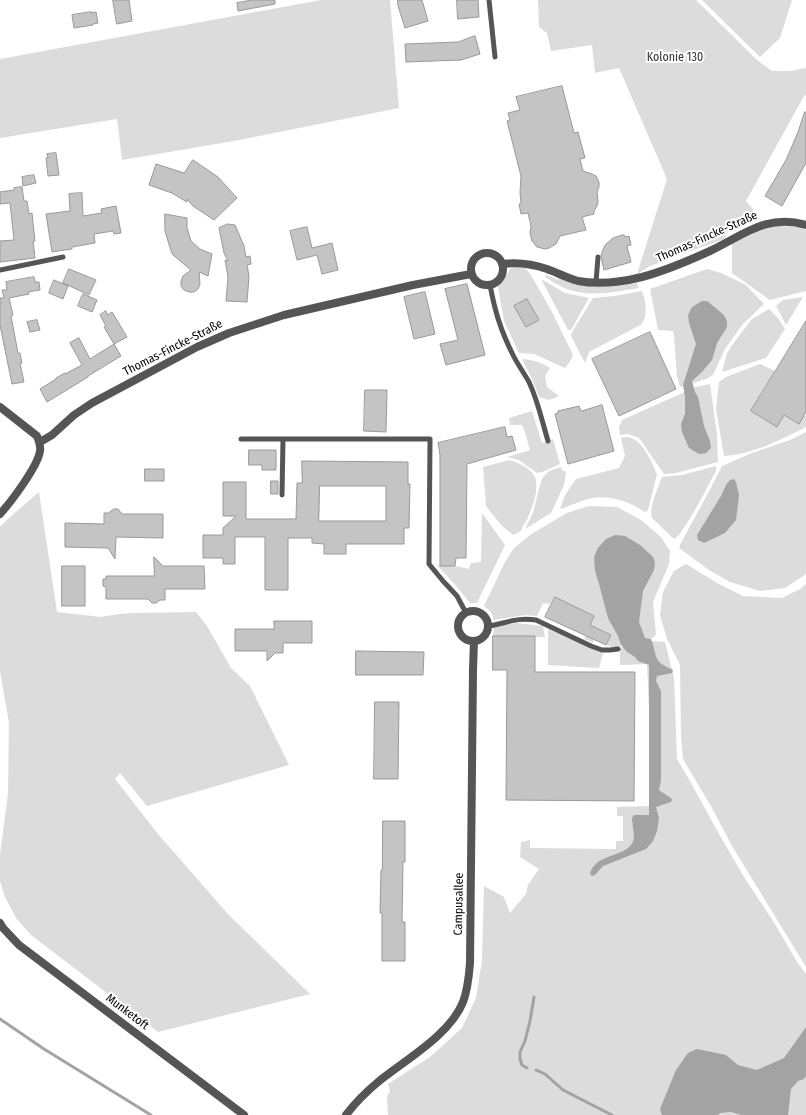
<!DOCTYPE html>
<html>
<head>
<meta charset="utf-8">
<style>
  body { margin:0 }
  canvas { display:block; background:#fff }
</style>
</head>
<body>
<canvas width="806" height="1115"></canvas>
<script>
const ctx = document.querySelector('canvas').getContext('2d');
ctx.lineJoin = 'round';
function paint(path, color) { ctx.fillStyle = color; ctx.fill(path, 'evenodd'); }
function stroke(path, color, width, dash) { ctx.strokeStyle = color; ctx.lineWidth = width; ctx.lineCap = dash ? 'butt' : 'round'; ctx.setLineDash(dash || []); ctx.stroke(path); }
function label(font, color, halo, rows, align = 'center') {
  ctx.font = font + ' "Fira Sans Condensed",sans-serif'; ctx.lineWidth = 4; ctx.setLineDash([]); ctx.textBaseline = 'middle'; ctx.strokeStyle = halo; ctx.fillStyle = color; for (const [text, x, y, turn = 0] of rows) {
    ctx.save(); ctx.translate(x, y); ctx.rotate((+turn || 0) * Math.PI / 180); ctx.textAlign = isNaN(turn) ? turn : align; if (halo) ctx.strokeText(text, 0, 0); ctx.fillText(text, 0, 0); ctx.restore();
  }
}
paint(new Path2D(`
  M321 0H390L399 108 234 141 122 160 117 119 0 138V59Z
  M538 0H696L757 60 772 71H790L806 68V95L804 96 746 201 757 214 729 229 724 239 650 266 637 274 667 179 619 68 595 73 592 45 551 51 547 33 539 27Z
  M702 0H792L780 38 760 57Z
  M780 226 800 227 806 230V291L770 300 732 273V243L765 228Z
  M517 266 525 268 531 275 552 312 573 355 571 360 565 368 534 354 519 353 504 321 498 287C501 280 506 278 510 269Z
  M707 269 721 273 746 285 764 304 742 325 725 349 713 375 706 379 680 387 677 376 674 336 673 331 658 330 650 289Z
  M547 275 558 280 559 277 595 287 619 286 637 283 639 288C613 292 590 298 564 288 558 285 551 281 545 277Z
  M541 279 565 293 589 298 571 330H568Z
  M642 291C646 302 648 314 642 324L589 352 585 363 571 336 572 332 593 298 615 296Z
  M803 297 786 325 776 306 783 300Z
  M769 309 778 318 785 329 766 358 722 372 727 353 735 341 752 319Z
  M522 359C533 360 541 362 550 368L545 376 547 387 559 396 549 400 539 397 532 379Z
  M760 364 775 371 751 411 776 426 784 415 798 424 804 416H806V427C780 440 754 454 724 456L716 409 719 382 726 377Z
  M710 384 717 435 718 462 676 473 664 474 639 438 628 434 620 435 619 427 622 420 696 387Z
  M532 411 542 443 553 439 560 464 542 472 537 473 519 460 507 457 530 450 525 432 522 425H510L509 418Z
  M806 432V574L785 588 760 591 730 582 709 570 679 548 680 545C694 518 709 493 722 466L752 453 790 440Z
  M624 437C642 436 651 461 657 474L648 510 645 512C630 502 611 495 592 498 582 500 570 506 560 509L565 495 576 479 619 468 625 456 621 438Z
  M509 460C517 462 528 467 533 474 541 484 533 506 528 517 526 522 523 525 521 531L513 535 501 525 486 506 483 467Z
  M716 466V471C709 483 683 536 674 539L652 518C649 507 658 488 662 477L682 475Z
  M561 467 562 470 566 472 564 485 551 513 525 529 533 513 540 485 543 477 549 471Z
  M39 492 57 612 100 617 119 614 134 613 196 612 207 626 231 668 250 686 289 765 147 806 120 773 115 779 158 834 228 914 310 994 158 1032 31 935 16 918 5 897 0 881V855L8 793 9 723 0 671V527L10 517Z
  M589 506 617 507 641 520 661 537 670 551 669 564 653 602 656 635 651 639 621 645 618 648 652 641 665 642 674 678 677 759 690 781 719 834 744 877 775 924 797 962 806 974V1115H388L387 1096 390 1092 388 1084 430 1057 462 1028 476 998 482 961 484 886 504 897 510 913 526 894 528 885 539 869 520 857 521 842 530 840V848L616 849V841H623V816H617V807L649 806V709L647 664 620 665V652L618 649 606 645 611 635 598 629 593 639 594 643 584 639 594 616 555 597 550 604 543 603 537 616 525 615 494 620 491 612 484 606 505 562 514 548 530 535 567 513Z
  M482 513 505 545 477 603H470L457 587 437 565 455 566 469 569 471 563 481 562Z
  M686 564 719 584 743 596 782 598 800 589 806 584V967L732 846 712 808 683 759 681 737 680 665 667 639 660 615 663 592 674 571Z
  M516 623 543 626 545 637 493 636 494 627Z
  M548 629 570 638 603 653 599 668 548 665Z`), '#dcdcdc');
paint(new Path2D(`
  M702 301H707L724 315 727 321V327L717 343 712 360 702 372 692 381 695 392 698 397 704 426 710 441 711 448 706 453 699 454 689 448 682 432 681 424 685 414V397L683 385 696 344 689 323 688 315 692 307Z
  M734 479 736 482 739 495 736 520 725 533 704 543 698 540 697 535 721 496 726 485 730 480Z
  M615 535 625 536 640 545 653 557 655 562 654 570 643 591 639 622 645 638 651 639C658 657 652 661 673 670L672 673 657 676 656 681 661 691V780L659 790 672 799 671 802 656 807 659 818 657 831 653 841 646 849 603 866 595 875 592 876 590 874C595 851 632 859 634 837 634 831 632 825 632 818L634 815H649V665L638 661 635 657 627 652 621 645 618 636 608 618 599 584 595 571 594 557 598 548 606 539Z
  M806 1027V1076L804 1079 798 1081 791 1089 788 1115H741L731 1112 720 1113 718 1115H662L660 1109 676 1070 688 1053 697 1049 726 1055 738 1065 757 1070 784 1058Z`), '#a3a3a3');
stroke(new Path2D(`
  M0 1019 44 1049 151 1115
  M527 1068 522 1065 520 1059V1052L525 1041 530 1021 534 997
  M536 1070 545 1074 563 1090 612 1115`), '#a3a3a3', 3);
const building = new Path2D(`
  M113 0H129L132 21 117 24Z
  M252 0H275V4L238 11 237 3Z
  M398 0H422L428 21 405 28 398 6Z
  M457 0H478L479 17 458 19Z
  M91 12V13L96 12 98 23 93 24V25L74 28 72 15Z
  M475 36 480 54 461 60 406 62 405 44 458 42Z
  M562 86 574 133 578 132 585 158 580 159 583 171 592 174 596 176 599 182V187L597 192 598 202 597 206 594 211V214L582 217 586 230 560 236 556 244 549 248 545 249 537 247 532 241 530 233 531 226 528 213 521 214 519 204 521 203 520 192 521 176 507 121 510 120 508 113 520 110 516 97Z
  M805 112H806V163L782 206 765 196 786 160 798 132Z
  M56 153 59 175 48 176 46 158H48L47 154Z
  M193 160 218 177 237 198 214 220 193 206 187 199V202L172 193 149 185 156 164 184 173Z
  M34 175 36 183 23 186 22 177Z
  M22 187 24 201H27L29 214 32 213 35 241H33L35 258 0 262V241L14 240 10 203 0 204V192L14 190V188Z
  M82 193 83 216 102 213 101 209 116 206 121 233 114 234 113 231 94 234 95 243 72 247V249L52 252 46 214 70 211 69 194Z
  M165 214 187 218V228L191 241 200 249 212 254 208 276 199 272 200 284 198 289 194 292H189L184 290 181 286V281L183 276 191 270 173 255 171 251 165 231Z
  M228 224 235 225 244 246 246 257 250 256 251 264 247 265 249 276 247 302 226 301 228 277 225 260 228 261 224 253 219 228Z
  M307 227 312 248 332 243 338 270 322 274 317 255 297 260 290 231Z
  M624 235 625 237 629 236 631 245 627 246 631 262 604 270 602 261 601 255 605 245 613 238Z
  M69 269 96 280 89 295 63 283Z
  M34 277 35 282H39L40 290 28 292 29 294 9 298 13 315 11 316 18 353H20L22 363H20L24 382 12 384 0 325V298H4L2 290H7L6 282Z
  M54 280 68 286 63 299 49 293Z
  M467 284 485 355 446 365 440 344 458 340 445 289Z
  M425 292 435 334 414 339 404 297Z
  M83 294 97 300 92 312 78 306Z
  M527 299 539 320 526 327 514 306Z
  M106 311 108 315 112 312 127 337 114 344 104 327 106 326 100 315Z
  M37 320 40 330 30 332 27 322Z
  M806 321V412L799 424 784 415 777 427 751 411Z
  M650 332 676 389 619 416 592 359Z
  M79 338 90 359 114 344 121 356 88 376V377L47 402 40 389 56 379V378L65 373V374L82 365 70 343Z
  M365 390H387L386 432 364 431Z
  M602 405 614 451 568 464 555 414 558 413V411L579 406 581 411Z
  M505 427 507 437 512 436 516 450 467 464 466 558H456L455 566H440V455L438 443Z
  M249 450H276V470H262V465H249Z
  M302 461 408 462V484H410L409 528H404V544H346V554H324V544L312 543V538H288V590H265V537H235V564H223V558H203V535H223V528L236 516H223V482H246V519H296L297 483H302ZM320 486H386V521H319Z
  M145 469H164V481H145Z
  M271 481H278V494H271Z
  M114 509H118L122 514H163V538L116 537 115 559 108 548 65 547V523L104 524V513H108Z
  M154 557 163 566H204L205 589H165V600H160L156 603H152L148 599H106V587L103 586V579H106V576H154Z
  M62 566H85V606H62Z
  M555 597 594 616 590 625 611 635 606 645 545 617Z
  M274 621H312V643H283V653H275L267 661V651H235V629H274Z
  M493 636H535V672H635L634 801 506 800 507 670H493Z
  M356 651 424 652 423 675H356Z
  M375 702H399L398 779H374Z
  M383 821H405V862H403L402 922H405V961H382V913H380L381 870H382Z`);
paint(building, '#c4c4c4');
stroke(building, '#999', 1);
stroke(new Path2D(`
  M489 0 495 57
  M0 270 63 257
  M596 282 598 257
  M490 285C495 312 501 331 513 355 518 365 524 373 529 382 538 401 542 421 548 441
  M241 439H430L429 564 443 581 457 596 466 613
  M282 495 283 439
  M489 626C507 623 517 617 536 620L591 646 602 650H610L618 649`), '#555', 5);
stroke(new Path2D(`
  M471 269a16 16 0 1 1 32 0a16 16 0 1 1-32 0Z
  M502 264C518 262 533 264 547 269 558 273 567 278 578 281 599 285 622 282 642 277 665 271 688 261 710 251 742 236 767 213 806 225
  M0 407 37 436C39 441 41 445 40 451 38 466 11 502 0 514
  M40 442 52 435 74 415 92 403 197 347 229 333 284 315 413 285 471 274
  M458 626a15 15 0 1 1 30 0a15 15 0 1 1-30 0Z
  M346 1115C355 1103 366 1092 378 1082 405 1060 450 1035 463 1002 468 989 469 976 470 963L473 670 474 641`), '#555', 8);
stroke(new Path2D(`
  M0 923 3 928 19 945 244 1115`), '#555', 8);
label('12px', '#333', '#fff', [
  ["Kolonie 130",675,58]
]);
label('12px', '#000', '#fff', [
  ["Thomas-Fincke-Straße",707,237,-24],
  ["Thomas-Fincke-Straße",173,348,-27],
  ["Campusallee",459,904,-89],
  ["Munketoft",127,1012,37]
]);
</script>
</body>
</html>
